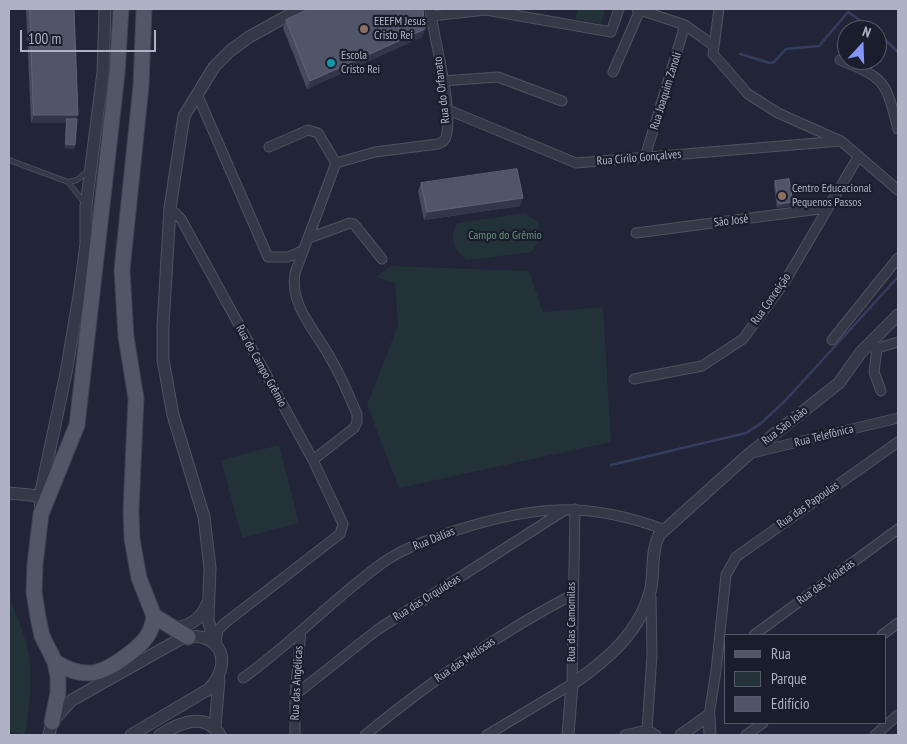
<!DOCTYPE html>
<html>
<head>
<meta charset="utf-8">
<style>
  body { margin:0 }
  #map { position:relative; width:907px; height:744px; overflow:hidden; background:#212537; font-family:"PT Sans Narrow",sans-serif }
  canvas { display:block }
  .frame { position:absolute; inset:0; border:10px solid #aeb2c4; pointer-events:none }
  .legend { position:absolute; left:724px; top:634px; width:162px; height:90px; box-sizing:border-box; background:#1a1d2c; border:1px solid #555969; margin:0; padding:6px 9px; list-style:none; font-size:15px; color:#aeb2c4 }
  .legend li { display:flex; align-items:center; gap:10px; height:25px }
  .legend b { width:25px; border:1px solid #555969 }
  .north { position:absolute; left:837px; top:20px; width:50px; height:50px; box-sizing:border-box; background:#1a1d2c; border:1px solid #555969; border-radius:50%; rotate:20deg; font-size:14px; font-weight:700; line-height:20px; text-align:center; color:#aeb2c4 }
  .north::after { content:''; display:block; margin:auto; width:18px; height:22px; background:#8396f5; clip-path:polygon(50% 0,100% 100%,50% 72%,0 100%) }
  .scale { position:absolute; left:20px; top:30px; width:136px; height:22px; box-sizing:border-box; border:2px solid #aeb2c4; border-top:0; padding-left:6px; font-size:15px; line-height:18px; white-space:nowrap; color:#aeb2c4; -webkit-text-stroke:4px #1a1d2c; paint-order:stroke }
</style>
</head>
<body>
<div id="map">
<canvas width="907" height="744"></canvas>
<div class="frame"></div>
<ul class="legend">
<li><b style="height:6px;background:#525667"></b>Rua</li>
<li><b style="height:14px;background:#233138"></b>Parque</li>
<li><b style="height:14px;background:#50556a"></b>Edifício</li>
</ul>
<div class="north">N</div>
<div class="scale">100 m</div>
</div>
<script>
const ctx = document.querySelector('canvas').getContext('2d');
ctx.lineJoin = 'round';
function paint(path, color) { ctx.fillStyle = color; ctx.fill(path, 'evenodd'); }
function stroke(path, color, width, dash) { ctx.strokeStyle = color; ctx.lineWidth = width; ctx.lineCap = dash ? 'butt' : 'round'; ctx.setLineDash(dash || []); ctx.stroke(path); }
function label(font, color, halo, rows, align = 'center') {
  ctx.font = font + ' "PT Sans Narrow",sans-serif'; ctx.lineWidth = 4.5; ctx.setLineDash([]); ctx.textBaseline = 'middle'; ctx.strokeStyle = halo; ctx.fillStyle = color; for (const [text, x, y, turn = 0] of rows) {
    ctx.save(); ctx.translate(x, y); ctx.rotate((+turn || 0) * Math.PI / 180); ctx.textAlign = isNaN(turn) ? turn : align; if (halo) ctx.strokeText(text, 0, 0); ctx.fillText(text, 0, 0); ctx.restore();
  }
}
paint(new Path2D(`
  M578 9H605L601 24 575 19Z
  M525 213 538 222C540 234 540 243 531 252L467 260C453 249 449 240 457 223Z
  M391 266 529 271 543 312 603 307 611 442 399 488 367 405 398 325 395 283 376 277Z
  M279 445 299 523 242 538 221 460Z
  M9 588C11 608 20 620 25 639 35 672 30 702 25 735L9 731Z`), '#233138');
stroke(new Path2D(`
  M877 32 898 52
  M740 54 770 63 774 62 786 49 819 46 848 12 874 30
  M611 465 746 433 760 424 785 401 898 277`), '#353d5e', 2.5);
const service = new Path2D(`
  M9 160 68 182 83 201
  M68 182 77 180 88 171`);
const minor = new Path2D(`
  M637 9 685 25 713 45
  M719 9 713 54 748 94 778 113 841 141 898 190
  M431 16 486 10 611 32 619 9
  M840 60C887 79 885 81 898 129
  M613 72 640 10
  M442 81 498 77 562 101
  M197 94 268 257H288L304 250
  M446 109 576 163 841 141
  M269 147 308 130 318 133 336 163
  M645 157 685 25
  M170 208 181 219 313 460 343 524 340 534 225 623 218 630 216 642
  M636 233 827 208
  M309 238 350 223 354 224 382 259
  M832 340 898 258
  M874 349 898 342
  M877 349 874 372 881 391
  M634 379 702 366 743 339 784 283 858 157
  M752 453 898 418
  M313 460 354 428 357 422V414C349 396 342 378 332 361 318 333 289 307 295 273L336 163 375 152 438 144C442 142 445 141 446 137 454 110 434 39 430 9
  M754 635 898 529
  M882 635 898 623
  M243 678C292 643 333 599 381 564 401 549 430 539 454 531 531 506 587 500 665 530
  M295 695 377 630 565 510
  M709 715 716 671 726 575 736 557 898 442
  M647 730 652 655 651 597
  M295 735V695L301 631
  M365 735C430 682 497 634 572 595
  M487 735 572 684 575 509
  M625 735 647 730 656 735
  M746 735 763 723
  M875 735 898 715`);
const tertiary = new Path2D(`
  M9 493 40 496
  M41 511 40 496 66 373 79 296 86 244V206L103 72 105 9
  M171 628C187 628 201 620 207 604
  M216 646 208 620 210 568 204 517 173 415 163 360V326L170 208 184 116 214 67 230 51 249 37 300 9
  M709 715 710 735
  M215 727 219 679
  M49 735 52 722 72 700 182 638C219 629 235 661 209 689L131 735
  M160 735C179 723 205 711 220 735
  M568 735 572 684C606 661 641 632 651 588 654 571 651 552 659 535L749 454 839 383 861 352 898 315
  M681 735 709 715`);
const primary = new Path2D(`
  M144 9 141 86 122 270 126 337 136 398 131 510 132 539 139 578 154 616 188 637
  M55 662C86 681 103 674 129 654 143 643 152 634 154 616
  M52 722 58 693V677L55 662 42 636 38 617 34 592 35 564 41 514 77 425 117 74 121 9`);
stroke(service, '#4e5262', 6);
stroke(minor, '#4e5262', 11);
stroke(tertiary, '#4e5262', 13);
stroke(primary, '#3d4151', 17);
stroke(service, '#343847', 4.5);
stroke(minor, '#343847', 9);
stroke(tertiary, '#343847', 11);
stroke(primary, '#525667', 15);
paint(new Path2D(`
  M26 9H74L77 119 75 145 74 149 65 148 66 123H31Z
  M286 20 425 29 422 37 307 89 283 28Z
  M775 181 793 202 791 206 777 208 774 185Z
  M421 183 520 206 424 220 418 191Z`), '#454a5f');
paint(new Path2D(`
  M425 29 422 37 307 89 310 81Z
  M34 115H78L75 123 67 119 66 123H31Z
  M66 144 75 145 74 149 65 148Z
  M523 198 520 206 424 220 427 212Z
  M793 202 791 206 777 208 779 204Z`), '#32364a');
const building = new Path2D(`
  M30 9H74L78 115H34Z
  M309 9H423L425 29 310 81 286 20Z
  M67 119H77L75 145 66 144Z
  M517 169 523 198 427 212 421 183Z
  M789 179 793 202 779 204 775 181Z`);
paint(building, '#50556a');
stroke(building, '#5f6478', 1);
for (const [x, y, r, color] of [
  [364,29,5,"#8d6e63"],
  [331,63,5,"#0f9aa8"],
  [782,196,5,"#8d6e63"]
]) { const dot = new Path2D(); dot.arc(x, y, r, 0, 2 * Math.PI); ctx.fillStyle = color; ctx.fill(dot); stroke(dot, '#1a1d2c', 2); }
label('12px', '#aeb2c4', '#1a1d2c', [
  ["EEEFM Jesus",374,22],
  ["Cristo Rei",374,36],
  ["Escola",341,56],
  ["Cristo Rei",341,70],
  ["Centro Educacional",792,189],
  ["Pequenos Passos",792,203]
], 'left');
label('12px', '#aeb2c4', '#1a1d2c', [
  ["Rua do Orfanato",442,90,-97],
  ["Rua Joaquim Zanoli",666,91,-73],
  ["Rua Cirilo Gonçalves",639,158,-5],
  ["São José",731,221,-7],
  ["Rua Conceição",771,299,-55],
  ["Rua do Campo Grêmio",261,366,61],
  ["Rua São João",785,426,-38],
  ["Rua Telefônica",824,436,-14],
  ["Rua das Papoulas",808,505,-35],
  ["Rua Dálias",434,539,-22],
  ["Rua das Violetas",826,582,-36],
  ["Rua das Orquídeas",427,598,-32],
  ["Rua das Camomilas",572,622,-90],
  ["Rua das Melissas",465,660,-34],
  ["Rua das Angélicas",297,683,-87]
]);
label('12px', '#67947b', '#1a1d2c', [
  ["Campo do Grêmio",505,236]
]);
</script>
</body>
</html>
